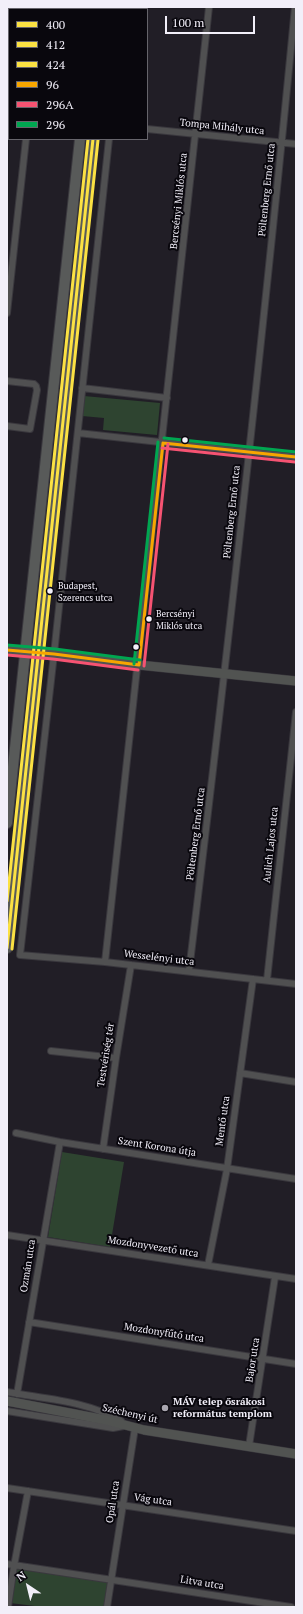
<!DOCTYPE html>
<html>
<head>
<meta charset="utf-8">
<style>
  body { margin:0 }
  #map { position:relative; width:303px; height:1614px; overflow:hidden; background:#211e26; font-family:"PT Serif",serif }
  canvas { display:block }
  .frame { position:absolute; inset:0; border:8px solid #f2eff9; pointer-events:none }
  .legend { position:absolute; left:8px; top:8px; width:140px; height:132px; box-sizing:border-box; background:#09070d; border:1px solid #66646b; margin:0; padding:5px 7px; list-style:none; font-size:12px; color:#f2eff9 }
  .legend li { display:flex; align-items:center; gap:8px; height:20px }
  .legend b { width:20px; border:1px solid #66646b }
  .north { position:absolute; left:8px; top:1566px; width:40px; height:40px; -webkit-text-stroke:3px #09070d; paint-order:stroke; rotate:325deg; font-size:11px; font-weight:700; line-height:16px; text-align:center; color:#f2eff9 }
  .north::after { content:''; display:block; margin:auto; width:14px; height:18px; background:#f2eff9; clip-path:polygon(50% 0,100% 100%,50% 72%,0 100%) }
  .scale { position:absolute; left:165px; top:16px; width:90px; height:18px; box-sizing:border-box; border:2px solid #f2eff9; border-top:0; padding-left:5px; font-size:12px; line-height:14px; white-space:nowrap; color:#f2eff9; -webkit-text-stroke:3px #09070d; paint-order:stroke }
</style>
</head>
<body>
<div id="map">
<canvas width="303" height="1614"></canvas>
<div class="frame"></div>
<ul class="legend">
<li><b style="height:5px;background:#fbe143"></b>400</li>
<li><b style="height:5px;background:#fbe143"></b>412</li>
<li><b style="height:5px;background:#fbe143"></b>424</li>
<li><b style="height:5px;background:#f7a600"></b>96</li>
<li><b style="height:5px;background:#f65372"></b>296A</li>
<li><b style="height:5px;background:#00a651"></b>296</li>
</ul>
<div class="north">N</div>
<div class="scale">100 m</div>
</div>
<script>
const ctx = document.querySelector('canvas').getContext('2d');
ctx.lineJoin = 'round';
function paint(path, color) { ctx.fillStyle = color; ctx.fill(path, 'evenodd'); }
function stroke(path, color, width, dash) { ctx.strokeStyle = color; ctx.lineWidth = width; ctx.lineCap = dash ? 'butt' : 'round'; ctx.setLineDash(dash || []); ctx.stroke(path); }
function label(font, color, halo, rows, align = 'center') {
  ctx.font = font + ' "PT Serif",serif'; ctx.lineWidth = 4; ctx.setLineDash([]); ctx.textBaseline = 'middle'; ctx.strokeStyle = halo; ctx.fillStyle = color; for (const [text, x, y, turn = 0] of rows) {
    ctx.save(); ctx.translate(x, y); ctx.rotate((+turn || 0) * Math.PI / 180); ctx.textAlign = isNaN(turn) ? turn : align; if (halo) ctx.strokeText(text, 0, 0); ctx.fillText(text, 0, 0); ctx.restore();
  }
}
paint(new Path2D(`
  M84 396 160 403 157 435 103 430 104 418 82 416Z
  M62 1152 124 1162 110 1247 48 1237Z
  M15 1568 109 1581 105 1607H43L10 1603Z`), '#2e4430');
const street = new Path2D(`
  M41 9V7
  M119 9V7
  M7 115 9 116
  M147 129 296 144
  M109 139 54 654 20 955 105 962 296 984
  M7 313 26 139
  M7 381 34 384 36 386 37 390 30 429 7 426
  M82 388 167 398
  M78 433 296 457
  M105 962 209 7
  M189 971C228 650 264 329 295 7
  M267 980 296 712
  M51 1051 116 1058
  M240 1073 296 1082
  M16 1133 60 1142 296 1179
  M103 1149 116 1058 131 965
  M7 1235 296 1279
  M208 1265 227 1169 253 979
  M29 1322 296 1364
  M7 1392C45 1399 88 1401 121 1421
  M17 1394 60 1142
  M7 1411 113 1428 124 1426
  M249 1446 275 1277
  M7 1488 296 1531
  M7 1564 291 1607
  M8 1607 14 1566 28 1491
  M107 1607 135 1428`);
const secondary = new Path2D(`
  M7 650 54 654 139 665 296 681
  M7 1401 106 1420 144 1430 296 1454`);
const primary = new Path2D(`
  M85 9V7
  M93 9V7
  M106 9V7
  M7 823 80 139
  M7 948 93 139`);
stroke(street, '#3a383e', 8);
stroke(secondary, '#3a383e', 10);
stroke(primary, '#3a383e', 12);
stroke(street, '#505051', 6);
stroke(secondary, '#515351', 9);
stroke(primary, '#585a59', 10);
stroke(new Path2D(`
  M7 948 93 139`), '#fbe143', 3);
stroke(new Path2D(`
  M12 949 98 140`), '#fbe143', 3);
stroke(new Path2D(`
  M7 901 88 139`), '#fbe143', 3);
stroke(new Path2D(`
  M163 443 296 457
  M7 650 54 654 139 665
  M139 665 163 443`), '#f7a600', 3);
stroke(new Path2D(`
  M162 448 295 462
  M7 655 53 659 138 670
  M144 666 168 444`), '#f65372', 3);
stroke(new Path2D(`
  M164 438 296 452
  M7 645 55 649 140 660
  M134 664 158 442`), '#00a651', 3);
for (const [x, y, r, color] of [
  [185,440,3.5,"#f2eff9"],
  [50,591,3.5,"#f2eff9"],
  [149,619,3.5,"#f2eff9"],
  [136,647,3.5,"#f2eff9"],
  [165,1408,4,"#a9a6af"]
]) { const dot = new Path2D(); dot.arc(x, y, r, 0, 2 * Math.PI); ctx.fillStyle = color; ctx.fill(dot); stroke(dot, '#09070d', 1.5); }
label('9px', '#f2eff9', '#09070d', [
  ["Budapest,",58,586],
  ["Szerencs utca",58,598],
  ["Bercsényi",156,614],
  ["Miklós utca",156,626]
], 'left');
label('10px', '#f2eff9', '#09070d', [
  ["Tompa Mihály utca",222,127,6],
  ["Pöltenberg Ernő utca",267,190,-84],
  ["Bercsényi Miklós utca",179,201,-84],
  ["Pöltenberg Ernő utca",232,512,-84],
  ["Pöltenberg Ernő utca",196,834,-83],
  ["Aulich Lajos utca",271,845,-84],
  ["Wesselényi utca",159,958,7],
  ["Testvériség tér",106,1055,-81],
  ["Mentő utca",223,1121,-82],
  ["Szent Korona útja",157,1147,9],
  ["Mozdonyvezető utca",153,1247,9],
  ["Ozmán utca",28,1266,-81],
  ["Mozdonyfűtő utca",164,1333,9],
  ["Bajor utca",253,1360,-81],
  ["Széchenyi út",130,1414,13],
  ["Vág utca",153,1500,8],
  ["Opál utca",113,1502,-81],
  ["Litva utca",202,1583,9]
]);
label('bold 10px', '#f2eff9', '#09070d', [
  ["MÁV telep ősrákosi",173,1402],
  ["református templom",173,1414]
], 'left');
</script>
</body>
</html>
